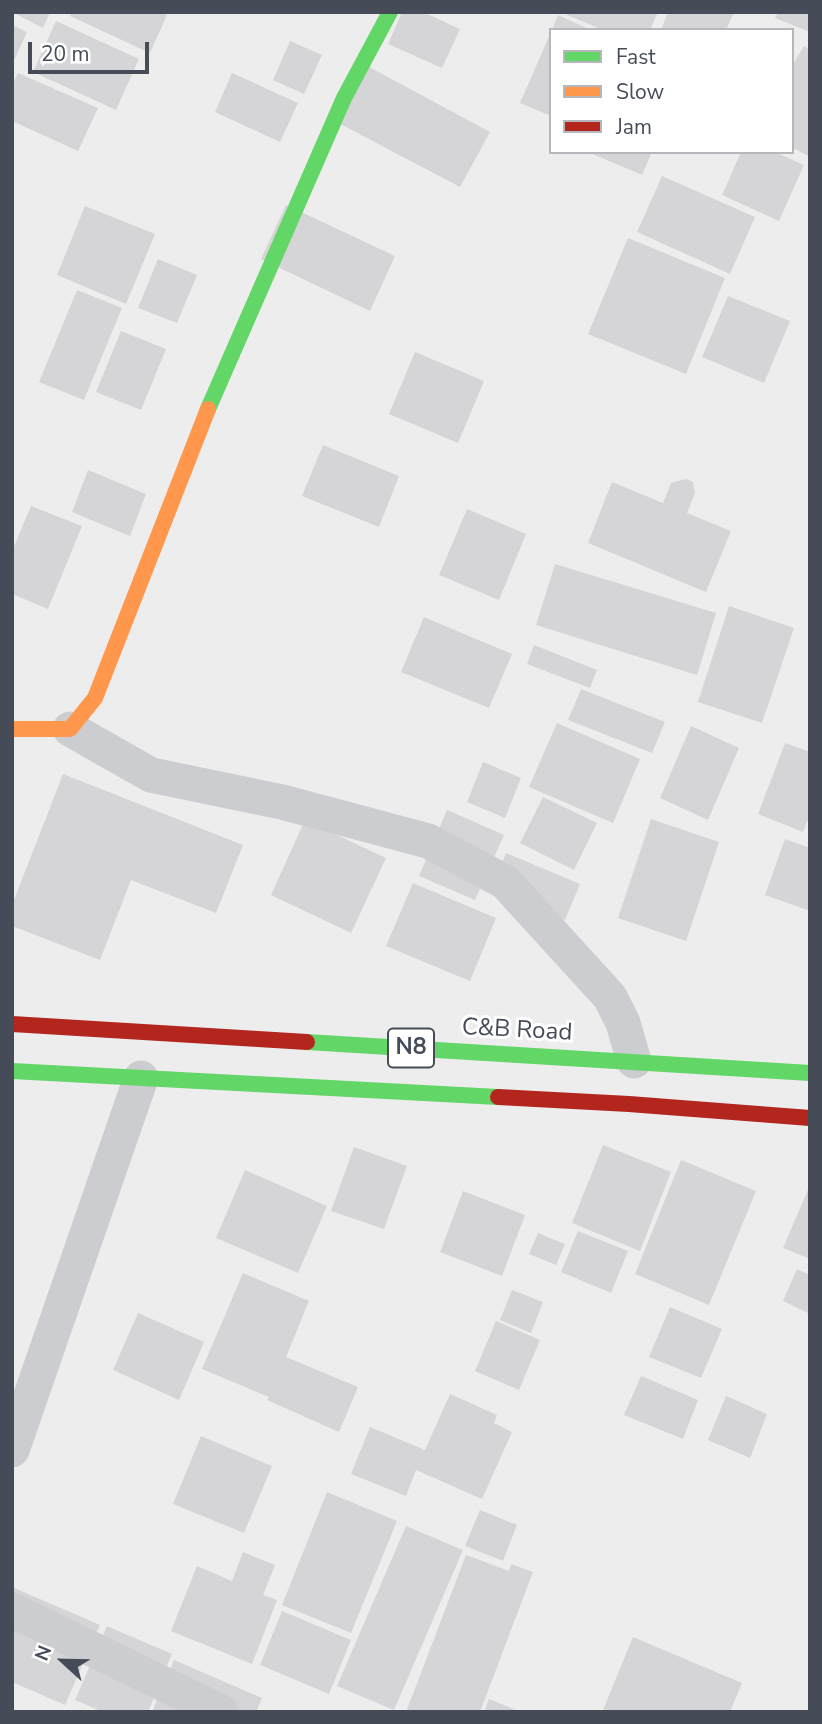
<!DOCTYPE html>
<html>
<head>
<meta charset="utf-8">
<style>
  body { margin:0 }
  #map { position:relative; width:822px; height:1724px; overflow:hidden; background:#eeeded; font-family:"Nunito Sans",sans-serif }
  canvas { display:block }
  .frame { position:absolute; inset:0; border:14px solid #454c58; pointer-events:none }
  .legend { position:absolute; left:549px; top:28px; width:245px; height:126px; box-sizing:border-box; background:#fff; border:2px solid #b5b7bc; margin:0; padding:9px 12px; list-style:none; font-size:21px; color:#454c58 }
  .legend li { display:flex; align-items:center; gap:14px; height:35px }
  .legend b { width:35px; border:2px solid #b5b7bc }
  .north { position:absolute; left:28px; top:1626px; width:70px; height:70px; -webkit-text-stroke:5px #fff; paint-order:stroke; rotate:292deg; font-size:19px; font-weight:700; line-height:28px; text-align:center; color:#454c58 }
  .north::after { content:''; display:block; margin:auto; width:24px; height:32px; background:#454c58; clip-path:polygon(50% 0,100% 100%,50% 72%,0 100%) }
  .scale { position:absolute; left:28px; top:42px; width:121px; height:32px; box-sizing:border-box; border:4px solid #454c58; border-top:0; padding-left:9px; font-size:21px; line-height:24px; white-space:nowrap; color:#454c58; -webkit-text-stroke:5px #fff; paint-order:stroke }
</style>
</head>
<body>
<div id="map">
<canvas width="822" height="1724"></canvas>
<div class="frame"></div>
<ul class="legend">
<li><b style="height:9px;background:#63d668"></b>Fast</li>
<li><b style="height:9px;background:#ff974d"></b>Slow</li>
<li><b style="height:9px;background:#b3261e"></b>Jam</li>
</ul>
<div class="north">N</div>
<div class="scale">20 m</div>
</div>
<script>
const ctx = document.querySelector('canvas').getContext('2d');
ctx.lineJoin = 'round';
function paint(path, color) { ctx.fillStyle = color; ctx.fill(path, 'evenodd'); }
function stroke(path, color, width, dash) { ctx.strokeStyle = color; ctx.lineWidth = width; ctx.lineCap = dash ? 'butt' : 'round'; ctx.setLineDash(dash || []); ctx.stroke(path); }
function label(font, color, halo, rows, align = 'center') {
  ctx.font = font + ' "Nunito Sans",sans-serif'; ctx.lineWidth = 6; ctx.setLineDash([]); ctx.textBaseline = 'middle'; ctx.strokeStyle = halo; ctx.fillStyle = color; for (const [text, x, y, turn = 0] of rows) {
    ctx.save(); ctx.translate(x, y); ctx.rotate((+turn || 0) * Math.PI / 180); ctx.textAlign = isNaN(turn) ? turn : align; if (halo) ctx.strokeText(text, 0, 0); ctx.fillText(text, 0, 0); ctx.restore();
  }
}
paint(new Path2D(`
  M12 12H50L43 28Z
  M72 12H161L167 15 150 53 70 16Z
  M402 12H423L460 29 442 68 388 44Z
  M560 12H658L650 30H603Z
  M668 12H734L726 30H661Z
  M778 12H810V32L775 18Z
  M558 15 591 30H552Z
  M56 21 139 59 116 110 33 72Z
  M12 25 27 32 12 65Z
  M551 32V116L520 103Z
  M290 41 322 55 304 94 273 80Z
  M804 46 810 50V157L792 147V66Z
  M360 62 490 132 460 187 329 118Z
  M18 73 98 108 78 151 12 121V86Z
  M232 73 298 103 280 142 215 112Z
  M588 152H652L642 175Z
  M741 152H775L804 165 779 221 722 195Z
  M662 176 755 217 730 274 637 232Z
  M286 205 395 256 370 311 261 259Z
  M85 206 155 234 126 304 57 275Z
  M628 238 725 278 686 374 588 334Z
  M158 259 197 275 177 323 138 308Z
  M77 290 122 308 84 400 39 382Z
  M728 296 790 321 764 383 702 357Z
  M121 331 166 349 141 410 96 392Z
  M415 352 484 381 458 443 389 414Z
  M323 445 399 476 379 527 302 496Z
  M88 470 146 494 130 536 72 512Z
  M686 479 693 482 695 493 687 513 731 531 706 592 588 543 612 482 663 503 671 483Z
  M31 506 82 526 48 609 12 594V551Z
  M467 509 526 534 499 600 439 575Z
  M555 564 716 613 697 675 536 625Z
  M729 606 794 628 762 723 698 702Z
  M424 617 512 654 489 708 401 672Z
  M534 645 597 670 590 688 527 664Z
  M581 689 665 722 652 753 568 720Z
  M557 723 640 759 613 823 529 787Z
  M691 726 739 748 708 820 660 798Z
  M785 743 810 752V815L803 832 758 814Z
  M483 762 521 778 505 818 467 802Z
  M63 774 243 845 216 913 131 880 100 960 12 926V905Z
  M543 797 597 823 574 870 520 843Z
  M447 810 504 835 475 900 419 876Z
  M651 819 719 842 686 941 618 918Z
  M305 820 386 858 351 933 271 895Z
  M785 839 810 848V911L765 895Z
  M506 853 580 884 565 920 491 890Z
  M413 883 496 918 470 981 386 946Z
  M603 1145 671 1172 640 1251 572 1223Z
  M354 1147 407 1166 384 1229 331 1211Z
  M681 1160 756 1191 709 1305 635 1274Z
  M245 1170 327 1206 298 1273 216 1238Z
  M810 1185V1259L783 1248Z
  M463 1191 525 1215 502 1276 440 1252Z
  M578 1231 628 1251 611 1293 561 1272Z
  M538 1233 565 1244 556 1265 529 1254Z
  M797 1269 810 1275V1314L783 1301Z
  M243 1273 309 1301 286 1357 358 1387 339 1432 267 1400 269 1397 202 1369Z
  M512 1290 543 1302 531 1333 500 1320Z
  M670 1307 722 1329 701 1378 649 1357Z
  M138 1313 204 1342 179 1400 113 1370Z
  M496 1321 540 1340 519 1390 475 1371Z
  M641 1376 698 1400 683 1439 624 1415Z
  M450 1394 497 1415 494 1423 512 1432 482 1499 416 1470 406 1496 351 1474 370 1427 425 1450Z
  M726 1396 767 1414 750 1458 708 1440Z
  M201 1436 272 1466 244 1533 173 1504Z
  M327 1492 397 1521 351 1633 282 1605Z
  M480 1510 517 1525 503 1561 465 1546Z
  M406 1526 463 1550 394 1710 337 1686Z
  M243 1552 275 1565 263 1595 277 1600 252 1664 171 1631 197 1566 232 1581Z
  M466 1555 509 1571 511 1564 533 1572 480 1712H406Z
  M12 1587 100 1625 65 1705 12 1682Z
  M282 1611 351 1640 329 1694 260 1665Z
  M107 1626 172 1654 148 1712H103L75 1700Z
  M633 1637 742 1683 730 1712H608L603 1710Z
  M174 1660 262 1698 256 1712H152Z
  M489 1699 521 1712H484Z`), '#d5d5d7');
stroke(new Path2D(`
  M70 729 151 775 282 802 428 841 505 882 610 997 623 1023 634 1061
  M12 1450 141 1078
  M12 1610 221 1712`), '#cccdd0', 35);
stroke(new Path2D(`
  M208 409 344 98 390 12
  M307 1042 810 1073
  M12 1071 498 1097`), '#63d668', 16);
stroke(new Path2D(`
  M12 729H70L95 698 208 409`), '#ff974d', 16);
stroke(new Path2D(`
  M12 1024 307 1042
  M498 1097 629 1104 810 1118`), '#b3261e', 16);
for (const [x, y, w] of [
  [411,1048,46]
]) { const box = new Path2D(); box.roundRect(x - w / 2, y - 19.5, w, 39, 5); ctx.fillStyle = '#fff'; ctx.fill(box); stroke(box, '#454c58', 2); }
label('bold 23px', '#454c58', null, [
  ["N8",411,1048]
]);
label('24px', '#454c58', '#fff', [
  ["C&B Road",517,1031,3]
]);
</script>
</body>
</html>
